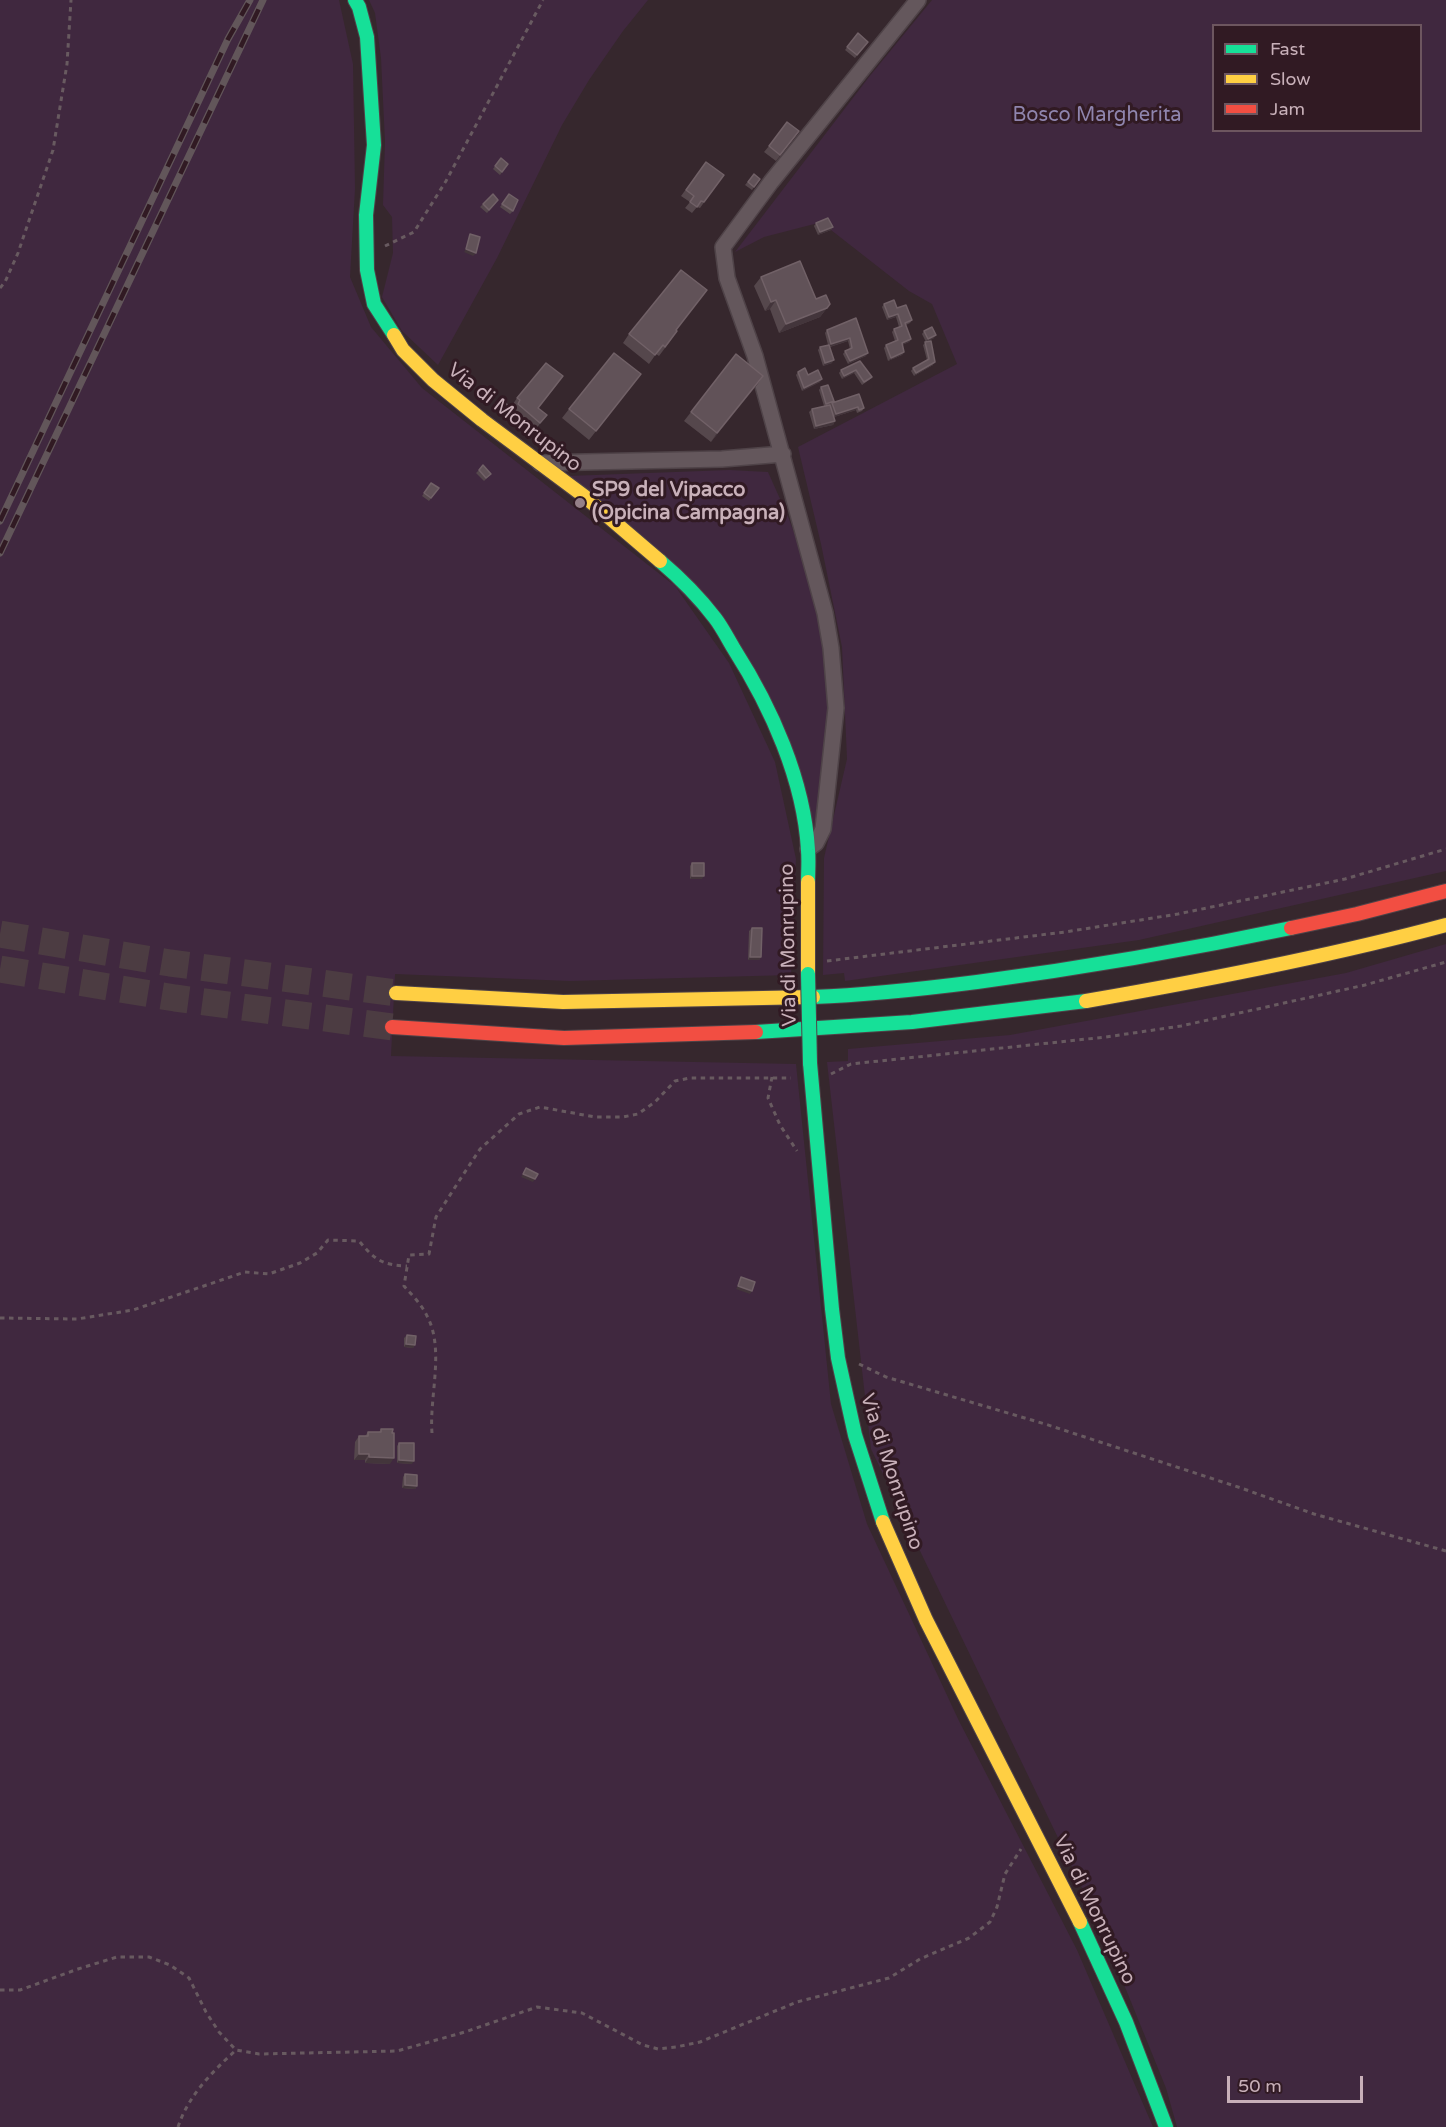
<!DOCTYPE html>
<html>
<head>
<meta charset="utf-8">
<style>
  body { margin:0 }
  #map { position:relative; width:1446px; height:2127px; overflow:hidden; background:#36272d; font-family:"Varela Round",sans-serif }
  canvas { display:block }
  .legend { position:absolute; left:1212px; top:24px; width:210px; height:108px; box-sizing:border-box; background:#311a23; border:2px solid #6d565f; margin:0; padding:8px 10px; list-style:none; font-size:18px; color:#c8b0b9 }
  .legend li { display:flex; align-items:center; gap:12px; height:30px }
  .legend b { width:30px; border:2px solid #6d565f }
  .scale { position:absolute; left:1227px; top:2076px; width:136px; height:27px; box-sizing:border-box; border:3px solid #c8b0b9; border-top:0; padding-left:8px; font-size:18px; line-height:21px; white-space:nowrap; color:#c8b0b9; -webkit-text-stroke:4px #311a23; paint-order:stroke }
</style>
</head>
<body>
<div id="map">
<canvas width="1446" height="2127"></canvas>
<ul class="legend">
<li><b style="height:8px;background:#16e098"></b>Fast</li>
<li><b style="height:8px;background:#ffcf43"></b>Slow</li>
<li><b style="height:8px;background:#f24e42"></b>Jam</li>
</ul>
<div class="scale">50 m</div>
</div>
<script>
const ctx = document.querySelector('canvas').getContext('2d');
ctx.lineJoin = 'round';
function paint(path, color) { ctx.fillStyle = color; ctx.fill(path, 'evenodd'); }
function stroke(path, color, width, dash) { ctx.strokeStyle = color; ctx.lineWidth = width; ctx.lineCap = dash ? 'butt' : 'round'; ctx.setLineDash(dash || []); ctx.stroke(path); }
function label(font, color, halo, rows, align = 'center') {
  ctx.font = font + ' "Varela Round",sans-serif'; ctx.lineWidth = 6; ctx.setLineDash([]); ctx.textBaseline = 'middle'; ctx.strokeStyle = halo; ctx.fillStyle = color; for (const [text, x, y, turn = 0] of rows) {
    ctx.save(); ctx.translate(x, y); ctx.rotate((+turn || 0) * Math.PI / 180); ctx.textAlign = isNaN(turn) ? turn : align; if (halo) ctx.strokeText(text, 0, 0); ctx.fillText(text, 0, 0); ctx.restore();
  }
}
paint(new Path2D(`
  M0 0H339L353 64 355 189 350 277 371 327 422 388 675 586 729 663 775 762 796 859 791 975 570 981 395 974 391 1056 796 1064 831 1404 867 1524 959 1721 1077 1950 1153 2127H0Z
  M369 0H648L623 31 589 80 562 125 497 258 438 365 402 331 382 297 393 253 392 217 383 205 385 142 381 58 375 13Z
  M932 0H1446V871L1139 940 845 981 844 973 823 975 824 858 847 759 842 647 821 544 798 447 957 364 932 304 909 291 831 230 826 221 764 237 735 252 869 77ZM1214 26H1420V130H1214Z
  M729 470 768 472 789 519 806 566 819 613 833 706 814 826 754 668 568 476Z
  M1446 944V2127H1177L1166 2088 1099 1923 871 1449 827 1062 848 1061V1049L1010 1035 1346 973Z`), '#40283f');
stroke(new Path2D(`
  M0 934 170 963 396 993
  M0 969 175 998 392 1027`), '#4c3c42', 27, [27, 14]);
const street = new Path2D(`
  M540 463 722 459 783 454
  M808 849 816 843 823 829 836 708 831 648 825 613 755 356 727 278 723 247 771 182 918 0`);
const fast = new Path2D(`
  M355 0 359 7 367 37 374 145 366 215 367 270 374 304 394 335
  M660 561C680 578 699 597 715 618 722 627 728 639 734 649 771 707 804 780 808 850 809 861 808 872 808 882
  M813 997C868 995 922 989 977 982 1082 968 1187 950 1291 928
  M756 1032 912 1022 1086 1001
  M810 1063 832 1309 838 1358 855 1435 883 1522
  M1080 1922 1126 2022 1166 2127`);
const slow = new Path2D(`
  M394 335 403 350 433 380 482 420 584 496 660 561
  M808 882V974
  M396 993 563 1002 813 997
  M1086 1001C1207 980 1327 957 1446 925
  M883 1522 926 1620 1080 1922`);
const jam = new Path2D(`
  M1291 928 1357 914 1446 891
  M392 1027 564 1038 756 1032`);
stroke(street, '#4f4348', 18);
stroke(fast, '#4f4348', 16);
stroke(slow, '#4f4348', 16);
stroke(jam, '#4f4348', 16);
stroke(new Path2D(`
  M385 246 414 232 446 181 543 0
  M0 288 5 282 18 253 53 150 67 64 71 0
  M827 961 1065 932 1178 914 1345 879 1446 849
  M831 1074 851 1064 1106 1037 1181 1026 1365 985 1446 962
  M772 1077 768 1098 780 1125 797 1151
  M0 1318 77 1319 133 1310 245 1272 269 1274 300 1263 317 1253 328 1240 359 1241C375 1260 382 1265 407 1266
  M859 1364 886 1377 1045 1424 1241 1488 1314 1514 1446 1551
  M432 1433C429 1397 445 1349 427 1316 422 1305 412 1295 404 1286L409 1255 429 1254 436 1217 459 1181 480 1149 519 1114 540 1107 595 1117H623L638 1114 655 1102 675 1081 690 1078H791
  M0 1990H20L78 1969 117 1957H149L170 1965 189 1978 206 2012 219 2032 236 2050 259 2054 397 2051 465 2032 537 2007 582 2013 643 2045 658 2049 676 2047 700 2042 797 2002 889 1978 920 1959 969 1938 990 1922 997 1907 1005 1874 1021 1849
  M178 2127C188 2096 212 2072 236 2050`), '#685a60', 3, [4.5, 4.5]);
stroke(street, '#64575c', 15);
stroke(fast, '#16e098', 14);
stroke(slow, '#ffcf43', 14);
stroke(jam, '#f24e42', 14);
const rail = new Path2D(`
  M0 521 228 39 250 0
  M0 553 263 0`);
stroke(rail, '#62565a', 7);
stroke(rail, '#311a23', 4.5, [14]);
const fastBridge = new Path2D(`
  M808 974 810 1063`);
stroke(fastBridge, '#4f4348', 16, []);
stroke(fastBridge, '#16e098', 14);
paint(new Path2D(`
  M858 33 868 42 855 58 845 50Z
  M799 131 776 161 764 152 769 146Z
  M501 158 508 164 500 175 493 169Z
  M706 162 724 175 700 208 697 207 692 213 685 208 690 202 681 196Z
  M754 174 760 179 752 190 745 185Z
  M509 194 513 211 510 214 500 207Z
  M496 203 487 213 480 207 483 204Z
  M816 223 833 227 831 230 818 235 814 226Z
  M761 277 816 299 830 304 820 317 779 333 770 309 765 311 754 286Z
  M700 298 676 330 671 340 659 356 656 354 649 364 623 343 629 334Z
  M884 304 897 308 912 320 910 323 906 325 911 339 909 342 902 345 904 352 902 355 888 361 884 348 886 345 895 341 892 332 894 329 899 327 896 317 887 320 882 307Z
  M856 318 866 356 848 364 843 354 845 351 850 349 848 341 830 347 832 363 823 366 818 350 820 347 828 345 825 333 827 330Z
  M924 331 934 338 926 342 933 365 914 376 911 371 913 368 927 360 923 345 926 342 922 334Z
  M860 361 872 377 869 380 862 385 854 373 842 379 839 373 841 370Z
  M798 372 820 382 802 391 796 375Z
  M763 376 711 442 684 421 691 412Z
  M559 382 538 408 542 421 536 429 513 410 516 406 513 404 517 398Z
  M634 383 589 440 562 418 569 409Z
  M821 387 833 403 864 408 862 411 857 413 856 410 834 417 835 421 833 425 814 429 809 412 812 409 824 406 819 390Z
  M495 404 508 406 505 409 498 414 493 407Z
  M479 470 491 474 484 481 476 473Z
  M431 483 439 488 429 501 422 496Z
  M692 863 702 879H690V866Z
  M752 928 761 957 759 960H748L749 931Z
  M407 1335 415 1345 413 1348 404 1347V1338Z
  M381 1429 390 1464 365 1463V1460H354L355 1442 359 1436H365L368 1432H379Z
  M399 1443 412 1464 397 1463V1446Z
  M405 1474 417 1486 415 1489 402 1488 403 1477Z`), '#55474c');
paint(new Path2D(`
  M833 227 831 230 818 235 820 232Z
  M466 249 476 253 473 256 464 252Z
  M776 300 770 309 765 311 771 302Z
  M830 304 820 317 779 333 786 324Z
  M898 314 896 317 887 320 889 317Z
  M936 335 934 338 926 342 928 339Z
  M850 338 848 341 829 347 831 344Z
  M911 339 909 342 900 346 902 343Z
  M904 352 902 355 888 361 891 358Z
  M868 353 866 356 848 364 850 361Z
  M834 360 832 363 823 366 825 363Z
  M935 362 933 365 914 376 916 373Z
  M856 370 854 373 842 379 844 376Z
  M763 376 757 385 711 442 717 433Z
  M822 379 820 382 802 391 804 388Z
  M858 407 856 410 834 417 836 414Z
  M835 421 833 425 814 429 816 426Z
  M692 876H704L702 879H690Z
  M750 957H761L759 960H748Z
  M523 1174 535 1179 533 1182 521 1177Z
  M738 1286 752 1291 750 1294 736 1289Z
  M406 1344 415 1345 413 1348 404 1347Z
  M359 1454H369L365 1460H354Z
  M369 1457 394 1458 390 1464 365 1463Z
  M399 1460 414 1461 412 1464 397 1463Z
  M405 1485 417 1486 415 1489 402 1488Z`), '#43353b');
const building = new Path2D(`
  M858 33 868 42 857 55 847 47Z
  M787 122 799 131 780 155 769 146Z
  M501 158 508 164 502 172 495 166Z
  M706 162 724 175 704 202 701 201 697 207 690 202 694 196 686 190Z
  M754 174 760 179 754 187 748 182Z
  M493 194 498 200 489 210 483 204Z
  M509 194 518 200 513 211 502 204Z
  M828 218 833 227 820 232 816 223Z
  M470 234 480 237 476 253 466 249Z
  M800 261 816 299 826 295 830 304 827 308 786 324 776 300 771 302 761 277Z
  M681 270 707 290 676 330 677 331 665 347 663 345 655 355 629 334Z
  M894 300 897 308 906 305 912 320 905 323 911 339 902 343 904 352 891 358 886 345 898 340 894 329 902 326 898 314 889 317 884 304Z
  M856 318 868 353 850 361 845 351 852 348 850 338 831 344 827 330Z
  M932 327 936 335 928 339 924 331Z
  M931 341 935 362 916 373 913 368 929 359 925 342Z
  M829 345 834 360 825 363 820 347Z
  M614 353 641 374 596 431 569 409Z
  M736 354 763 376 717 433 691 412Z
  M860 361 872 377 864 382 856 370 844 376 841 370Z
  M546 363 563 376 538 408 547 415 540 423 518 404 520 400 517 398Z
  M805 368 808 375 818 370 822 379 804 388 798 372Z
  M828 385 834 401 826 404 821 387Z
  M859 394 864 408 859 410 858 407 836 414 832 403Z
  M503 399 508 406 500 411 495 404Z
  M830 405 835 421 816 426 812 409Z
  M483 465 491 474 486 478 479 470Z
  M431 483 439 488 431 498 424 493Z
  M692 863H704V876H692Z
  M752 928H762L761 957H750Z
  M526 1168 538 1174 535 1179 523 1174Z
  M741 1277 755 1282 752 1291 738 1286Z
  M407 1335 416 1336 415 1345 406 1344Z
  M381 1429H393L392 1433H394V1458L369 1457V1454H359V1436H368V1432H381Z
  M399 1443H414V1461L399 1460Z
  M405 1474 417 1475V1486L405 1485Z`);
paint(building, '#615258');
stroke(building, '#716167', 1.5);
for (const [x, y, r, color] of [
  [580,503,6,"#958088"]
]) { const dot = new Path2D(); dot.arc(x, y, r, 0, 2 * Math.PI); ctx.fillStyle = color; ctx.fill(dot); stroke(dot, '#311a23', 2); }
label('20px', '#8f85ae', '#311a23', [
  ["Bosco Margherita",1097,116]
]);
label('20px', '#c8b0b9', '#311a23', [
  ["Via di Monrupino",514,418,38],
  ["Via di Monrupino",789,945,-91],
  ["Via di Monrupino",891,1472,72],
  ["Via di Monrupino",1094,1910,64]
]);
label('bold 20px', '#c8b0b9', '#311a23', [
  ["SP9 del Vipacco",592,491],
  ["(Opicina Campagna)",592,514]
], 'left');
</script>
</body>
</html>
